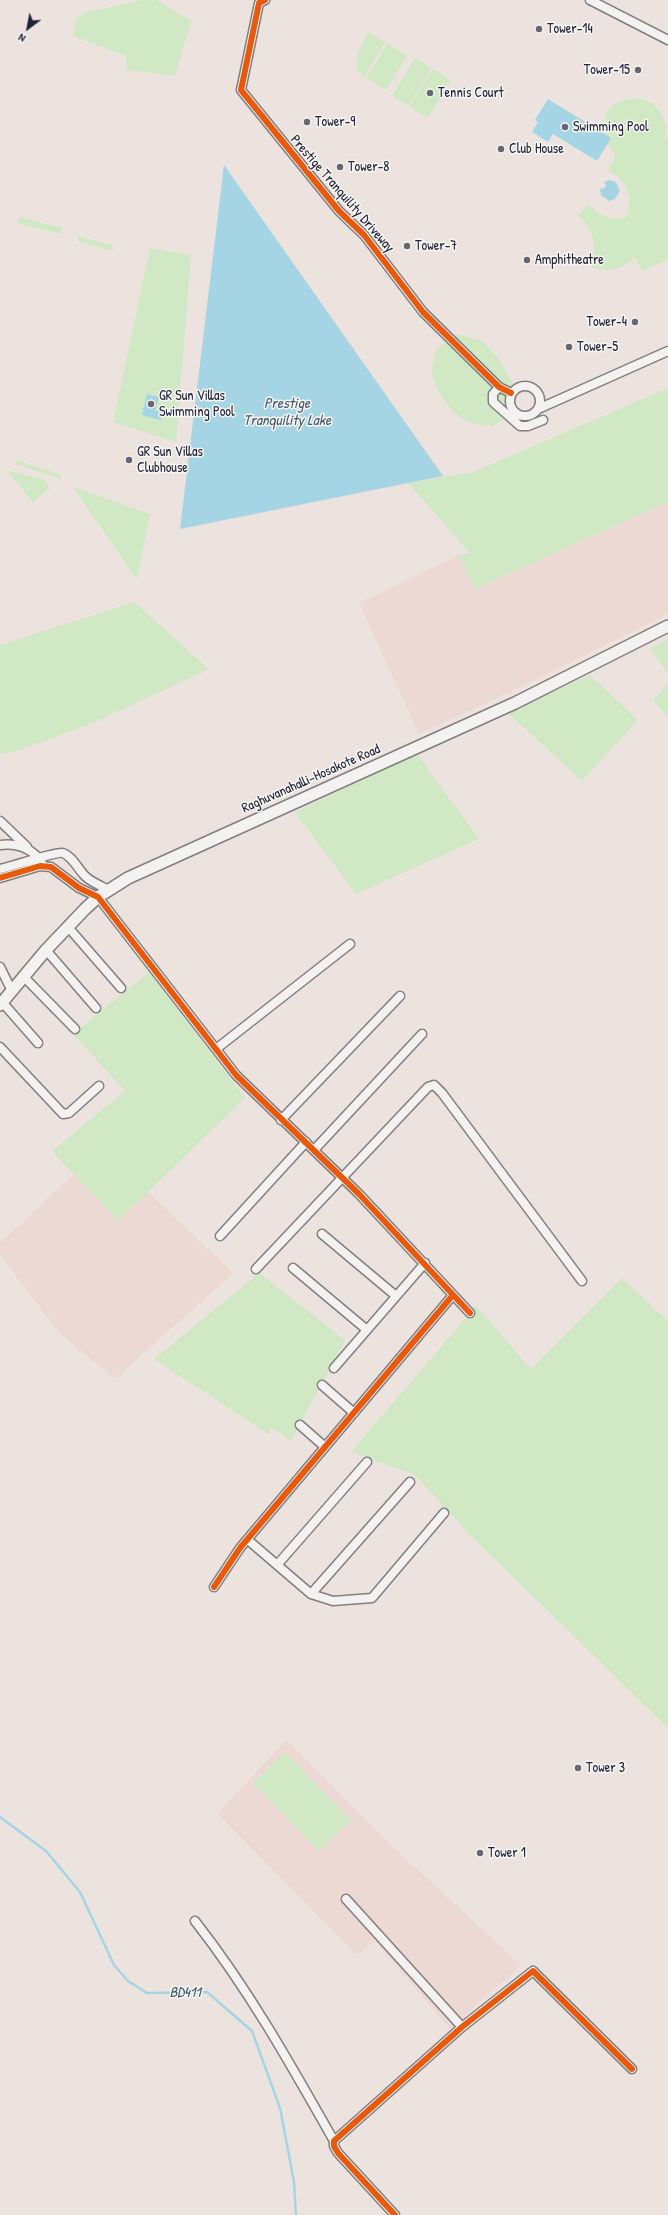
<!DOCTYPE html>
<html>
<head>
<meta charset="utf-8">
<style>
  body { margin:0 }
  #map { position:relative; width:668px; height:2215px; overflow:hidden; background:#ece3df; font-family:"Patrick Hand",sans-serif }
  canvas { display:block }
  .north { position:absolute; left:8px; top:8px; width:40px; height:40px; -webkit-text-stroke:3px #f6f6f2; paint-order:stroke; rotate:212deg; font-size:11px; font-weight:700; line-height:16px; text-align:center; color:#22223b }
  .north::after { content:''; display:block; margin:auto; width:14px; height:18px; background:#22223b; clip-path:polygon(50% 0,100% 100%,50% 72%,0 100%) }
</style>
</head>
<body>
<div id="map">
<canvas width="668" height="2215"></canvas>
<div class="north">N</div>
</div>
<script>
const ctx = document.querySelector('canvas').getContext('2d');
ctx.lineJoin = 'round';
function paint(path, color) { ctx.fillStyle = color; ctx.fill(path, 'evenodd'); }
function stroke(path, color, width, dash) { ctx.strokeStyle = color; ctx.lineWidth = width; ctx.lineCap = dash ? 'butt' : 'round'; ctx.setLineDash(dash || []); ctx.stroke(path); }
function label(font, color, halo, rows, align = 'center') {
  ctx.font = font + ' "Patrick Hand",sans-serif'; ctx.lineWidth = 3; ctx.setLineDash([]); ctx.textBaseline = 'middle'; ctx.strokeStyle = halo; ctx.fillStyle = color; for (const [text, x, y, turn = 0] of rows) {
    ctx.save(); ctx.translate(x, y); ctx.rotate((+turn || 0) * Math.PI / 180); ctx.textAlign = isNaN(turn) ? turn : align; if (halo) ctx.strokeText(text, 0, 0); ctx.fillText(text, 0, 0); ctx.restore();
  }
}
paint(new Path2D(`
  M668 502V614L521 687 419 734 359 603 459 555 475 589Z
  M74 1174 118 1221 148 1192 233 1273 115 1379 59 1333 0 1255V1243Z
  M287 1740 392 1846 521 1965 450 2029 375 1941 357 1955 217 1813Z`), '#edd9d3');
paint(new Path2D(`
  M142 0H157L191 21 175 76 127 70 126 56 73 36 76 18 87 12Z
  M369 32 385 42 364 77 357 70C355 55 361 45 369 32Z
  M388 43 407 56 386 90 366 78Z
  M415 58 432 68 408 106 392 96Z
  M433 69 451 80 428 118 409 107Z
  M637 98C657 101 668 117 666 138L668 139V259L642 271 635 257C623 270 608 273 592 267 597 246 595 229 577 215L589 205C601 216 610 221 626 217 635 198 627 179 608 171L616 155C601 139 597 110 621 101 626 99 632 99 637 98Z
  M19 217 62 228 61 234 17 223Z
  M79 236 114 246 112 251 77 241Z
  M150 248 191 255 176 442 113 422Z
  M455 334 482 341 499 359 515 387 513 413 493 426 470 423 453 412 440 394 431 373 436 350Z
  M668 388V502L475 589 459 555 470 553 408 483 473 472Z
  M17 460 61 475 60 479 15 464Z
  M6 470 45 480 50 488 33 502Z
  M73 487 150 514 137 580Z
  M134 602 209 669 95 722 17 751 0 754V645Z
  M668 640V674L650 648Z
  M590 675 638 720 582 781 508 713Z
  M668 684V716L653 701Z
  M417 754 479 839 356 894 295 812Z
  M149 972 245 1098 118 1221 52 1151 125 1091 73 1034Z
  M259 1273 345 1340 291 1441 271 1427 268 1434 154 1359Z
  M622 1278 668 1321V1728L471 1536 414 1474 351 1452 476 1306 531 1369Z
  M285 1752 351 1820 319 1851 253 1783Z`), '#d1e8c4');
paint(new Path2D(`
  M548 99 611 138 597 161 553 134 548 142 532 132 538 122 535 120Z
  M224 165 443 476 180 529Z
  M610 180 616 182 620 191 615 199 609 201 601 195 600 189 605 188 606 185 604 182Z
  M147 394 159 397 155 411 163 412 161 420 142 415Z`), '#a5d5e5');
stroke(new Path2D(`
  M0 1817 46 1851 80 1892 114 1965 128 1981 147 1993 207 1992 252 2031 280 2108 294 2182 296 2215`), '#a5d5e5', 2.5);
const street = new Path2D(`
  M265 0 259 3 241 90 339 211 364 235 423 312 499 387 511 393
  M590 0 668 40
  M510 401a15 15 0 1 1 30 0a15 15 0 1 1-30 0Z
  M499 387 493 394V402L520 426H528L543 420
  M538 409 668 351
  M0 821 27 847
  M0 845C18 843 32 848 42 863
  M0 869C10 867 58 851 63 853 73 857 78 869 85 876 91 882 101 886 109 890
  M0 878 40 866 51 867 79 888 98 897 236 1075 359 1194 470 1313
  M68 927 121 988
  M46 950 96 1008
  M0 967 12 991
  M24 977 75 1029
  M2 1002 38 1043
  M0 1047 63 1114 69 1113 99 1086
  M216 1049 350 944
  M281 1120 400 996
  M314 1150 422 1034
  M322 1234 396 1296
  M220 1236 306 1142
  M293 1268 367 1330
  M256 1269 428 1087 434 1085 442 1093 582 1281
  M334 1368 425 1263
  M322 1385 354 1413
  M300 1425 325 1447
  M248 1540 311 1594 333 1601 372 1598 444 1513
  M277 1565 367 1462
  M214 1587 240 1548 453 1295
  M311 1594 410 1482
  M346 1899 462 2027
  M195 1921C249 1990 291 2065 334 2141
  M395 2215 338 2153 334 2146V2141L462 2027 533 1971 632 2069`);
const secondary = new Path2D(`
  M0 1005 46 950 85 909 98 897 128 878 515 703 668 626`);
stroke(street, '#817d80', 11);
stroke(secondary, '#817d80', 14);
stroke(street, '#f4f2f0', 8);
stroke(secondary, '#f4f2f0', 11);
stroke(new Path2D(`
  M265 0 259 3 241 90 339 211 364 235 423 312 499 387 511 393
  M0 878 40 866 51 867 79 888 98 897 236 1075 359 1194 470 1313
  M214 1587 240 1548 453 1295
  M395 2215 338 2153 334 2146V2141L462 2027 533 1971 632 2069`), '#e8590c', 6);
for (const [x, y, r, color] of [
  [539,29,4,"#696674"],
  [638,70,4,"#696674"],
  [430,93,4,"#696674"],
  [307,122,4,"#696674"],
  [565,127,4,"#696674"],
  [501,149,4,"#696674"],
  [340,167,4,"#696674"],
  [407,246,4,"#696674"],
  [527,260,4,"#696674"],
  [635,322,4,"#696674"],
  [569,347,4,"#696674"],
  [151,404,4,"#696674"],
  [129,460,4,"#696674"],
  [578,1768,4,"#696674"],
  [480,1853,4,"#696674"]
]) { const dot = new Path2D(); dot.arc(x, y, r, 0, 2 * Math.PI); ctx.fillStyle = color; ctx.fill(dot); stroke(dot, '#f6f6f2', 1.5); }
label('14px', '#22223b', '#f6f6f2', [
  ["Tower-14",547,29],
  ["Tower-15",630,70,"right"],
  ["Tennis Court",438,93],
  ["Tower-9",315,122],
  ["Swimming Pool",573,127],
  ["Club House",509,149],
  ["Tower-8",348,167],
  ["Tower-7",415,246],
  ["Amphitheatre",535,260],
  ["Tower-4",627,322,"right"],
  ["Tower-5",577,347],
  ["GR Sun Villas",159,396],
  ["Swimming Pool",159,412],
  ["GR Sun Villas",137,452],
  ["Clubhouse",137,468],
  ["Tower 3",586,1768],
  ["Tower 1",488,1853]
], 'left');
label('14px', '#22223b', '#f6f6f2', [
  ["Prestige Tranquility Driveway",342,194,49],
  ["Raghuvanahalli-Hosakote Road",311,779,-24]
]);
label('italic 15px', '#40566f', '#f6f6f2', [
  ["Prestige",287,404],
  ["Tranquility Lake",287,421],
  ["BD411",185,1993]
]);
</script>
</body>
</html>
